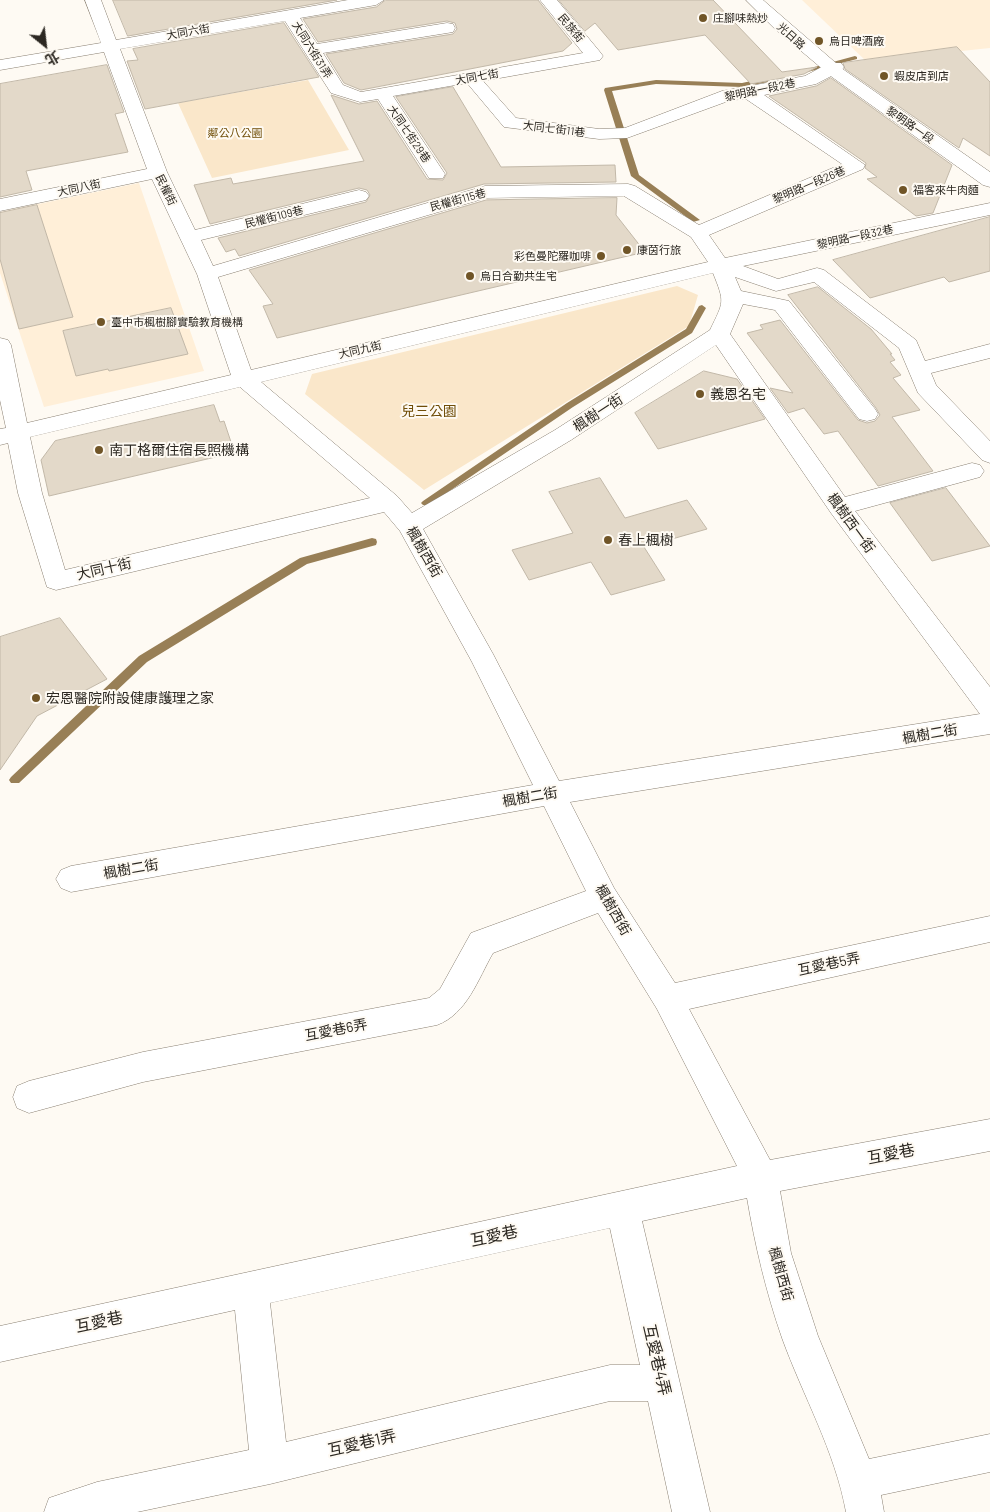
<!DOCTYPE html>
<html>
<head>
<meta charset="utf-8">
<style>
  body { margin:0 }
  #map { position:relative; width:990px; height:1512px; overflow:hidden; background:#fefaf3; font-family:Barlow,"Noto Sans TC",sans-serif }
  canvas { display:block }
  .north { position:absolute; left:20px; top:20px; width:50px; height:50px; -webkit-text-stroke:4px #fefaf3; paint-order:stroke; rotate:151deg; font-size:14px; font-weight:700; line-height:20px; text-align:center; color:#2c2822 }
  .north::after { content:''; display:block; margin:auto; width:18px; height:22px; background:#2c2822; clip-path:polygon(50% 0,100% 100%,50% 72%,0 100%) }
</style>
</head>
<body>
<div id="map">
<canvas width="990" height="1512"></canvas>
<div class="north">北</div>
</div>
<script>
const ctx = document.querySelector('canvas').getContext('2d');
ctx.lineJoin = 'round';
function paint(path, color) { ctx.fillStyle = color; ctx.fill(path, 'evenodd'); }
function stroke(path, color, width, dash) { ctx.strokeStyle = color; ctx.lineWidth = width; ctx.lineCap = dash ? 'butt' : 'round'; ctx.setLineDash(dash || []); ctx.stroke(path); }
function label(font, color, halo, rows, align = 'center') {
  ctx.font = font + ' Barlow,"Noto Sans TC",sans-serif'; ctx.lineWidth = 4; ctx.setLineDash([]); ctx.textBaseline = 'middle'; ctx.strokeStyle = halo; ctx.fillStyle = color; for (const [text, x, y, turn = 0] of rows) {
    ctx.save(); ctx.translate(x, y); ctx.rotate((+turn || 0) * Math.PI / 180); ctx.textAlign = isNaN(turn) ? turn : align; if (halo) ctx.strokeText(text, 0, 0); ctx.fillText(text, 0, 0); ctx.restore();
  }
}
paint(new Path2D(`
  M802 0H990V48L866 61Z
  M139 183 204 371 44 407 0 273V212Z`), '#ffefd8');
paint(new Path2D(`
  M308 80 349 150 212 178 178 103Z
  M677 286 698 295 689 326 424 490 305 394 312 374Z`), '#fae7ca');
paint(new Path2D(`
  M855 56 857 57V59L800 74 796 72Z
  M765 78H768V82L742 87 656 84 612 91 639 175 700 220 693 222 631 176 604 90 605 88 656 80 742 83Z
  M702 305 706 308 692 333 573 407 429 505H423L421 503 423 501 567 403 686 329 699 306Z
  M372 538 376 539 377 542 376 545 307 564 147 662 19 783H11L9 780 11 777 139 656 300 558Z`), '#987f56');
const building = new Path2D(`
  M113 0H337L128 36Z
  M386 0H538L572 43 563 51 361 90 344 83 326 54 453 34 457 29 455 23 447 21 318 42 303 19 376 7Z
  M559 0H713L782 72 817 67 804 74 751 84 705 35 618 50 595 23 585 31Z
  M284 23 319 77 145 109 127 61 138 60 133 49Z
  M957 47 990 82V156L963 138 959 148 845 69 843 63Z
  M107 65 124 112 115 114 128 152 26 171 32 190 0 197V84Z
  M831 78 952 165 933 213 916 216 867 179 877 177 865 168 866 163 769 96 816 86Z
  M453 87 501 167 615 165 616 182 484 184 239 256 235 249 226 252 218 238 366 202 370 195 367 190 359 188 210 224 194 185 231 178 233 184 364 161 331 95 359 104 377 101 427 179 443 180 447 173 396 97Z
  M617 198 616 215 645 252 277 338 263 306 273 304 249 270 486 200Z
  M37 205 73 317 19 329 0 259V213Z
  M990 217V271L949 282 944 277 870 298 833 260Z
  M818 287 871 329 892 354H890L895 360 890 362 901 375 893 378 920 410 892 417 933 471 878 486 838 431 824 434 804 408 788 413 770 388 793 393 747 333 763 329 760 325 780 320 858 420 867 423 875 421 880 415 876 408 788 295Z
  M171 308 188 354 109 371 108 369 76 376 63 331Z
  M704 371 737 379 765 419 658 449 635 413Z
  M214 405 220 422 224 421 233 448 219 452 220 456 49 496 41 460 55 441Z
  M600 478 625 518 687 500 707 529 644 547 665 580 611 595 591 562 529 580 512 550 573 533 549 492Z
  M946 488 990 546 932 561 890 503Z
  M60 618 107 679 37 716 0 770V637Z`);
paint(building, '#e3d9c9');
stroke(building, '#c2b8a8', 1);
const minor = new Path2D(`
  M85 0H101L116 40 348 0H384L376 5 300 18 317 44 447 23 453 24 455 28 453 32 447 33 323 53 343 85 361 92 583 53 540 0H557L600 52 603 56 600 60 483 81 516 118 599 129 625 128 722 91 805 76 829 63H841L844 67 841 71 816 84 764 95 865 165 863 169 709 235 725 258 990 203V215L743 266 778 279 817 268 824 270 916 340 925 361 990 344V358L931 373 936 385 990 441V463L982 460 918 393 899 348 814 282 776 291 735 277 741 291 789 301 875 409 878 414 875 419 867 421 859 419 775 310 743 304 730 334 845 497 972 463 980 465 984 471 980 477 855 511 990 687V734L570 802 614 888 675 983 990 916V942L689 1009 770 1160 990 1119V1151L780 1191 791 1253 818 1336 869 1459 990 1434V1472L881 1495 884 1512H846C835 1451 803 1396 782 1338 766 1292 755 1245 747 1198L642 1221 710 1512H672L648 1401H610L270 1484 137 1512H44L49 1498 97 1482 249 1450 235 1310 0 1362V1326L737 1166 657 1009 598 913 493 953C478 979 467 1014 437 1025L143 1082 29 1113 17 1108 13 1097 17 1086 29 1081 143 1052 429 998 440 989 471 933 586 891 544 806 71 892 61 888 56 879 61 870 71 866 533 785 472 662 400 531 384 512 56 590 47 587 18 493 8 443 0 445V429L6 428 0 400V338L8 340 11 345 27 423 231 375 197 274 152 179 0 211V199L147 169 104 52 0 70V60L101 43ZM285 21 331 93 360 102 378 99 429 178H443L445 174 393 96 467 83 504 127 599 139 627 138 731 100 746 99 842 164 699 225 635 186 628 184 485 186 213 266 201 240 366 200 369 196 366 192 359 190 195 230 167 172 120 49ZM624 196 691 237 708 262 251 370 218 277 486 198ZM713 273C725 303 724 301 710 330L555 430 412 513 397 496 261 382ZM716 345 831 513 980 714 559 781 493 654 423 529 571 440ZM240 387 370 498 65 570 42 493 30 437ZM610 1228 640 1365H610L286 1442 270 1303Z`);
const major = new Path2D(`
  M746 0H763L844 70 990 172V187L983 185 832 77 775 29Z`);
stroke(minor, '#897f71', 1);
stroke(major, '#897f71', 1);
paint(minor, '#fff');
paint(major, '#fff');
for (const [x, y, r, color] of [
  [703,18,5,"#705527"],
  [819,41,5,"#705527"],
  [884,76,5,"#705527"],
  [903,190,5,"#705527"],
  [627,250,5,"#705527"],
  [601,256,5,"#705527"],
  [470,276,5,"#705527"],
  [101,322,5,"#705527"],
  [700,394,5,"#705527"],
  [99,450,5,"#705527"],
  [608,540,5,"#705527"],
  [36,698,5,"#705527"]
]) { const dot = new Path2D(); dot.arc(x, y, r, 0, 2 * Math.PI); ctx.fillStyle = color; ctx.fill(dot); stroke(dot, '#fefaf3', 2); }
label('11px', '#2c2822', '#fefaf3', [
  ["庄腳味熱炒",713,18],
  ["烏日啤酒廠",829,41],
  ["蝦皮店到店",894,76],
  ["福客來牛肉麵",913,190],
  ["康茵行旅",637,250],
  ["彩色曼陀羅咖啡",591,256,"right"],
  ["烏日合勤共生宅",480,276],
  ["臺中市楓樹腳實驗教育機構",111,322]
], 'left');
label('11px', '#2c2822', '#fefaf3', [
  ["民族街",571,28,50],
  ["大同六街",188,32,-10],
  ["光日路",791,36,42],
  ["大同六街31弄",312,50,58],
  ["大同七街",477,77,-10],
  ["黎明路一段2巷",760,90,-12],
  ["黎明路一段",910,125,35],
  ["大同七街11巷",554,129,7],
  ["大同七街29巷",409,134,56],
  ["黎明路一段26巷",809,185,-23],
  ["大同八街",79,188,-12],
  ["民權街",166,190,64],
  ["民權街115巷",458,200,-15],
  ["民權街109巷",274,217,-14],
  ["黎明路一段32巷",855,237,-12],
  ["大同九街",360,350,-13]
]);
label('11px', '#704e08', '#fefaf3', [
  ["鄰公八公園",235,133]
]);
label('14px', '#2c2822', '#fefaf3', [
  ["義恩名宅",710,394],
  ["南丁格爾住宿長照機構",109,450],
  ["春上楓樹",618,540],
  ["宏恩醫院附設健康護理之家",46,698]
], 'left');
label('14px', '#704e08', '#fefaf3', [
  ["兒三公園",429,411]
]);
label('14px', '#2c2822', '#fefaf3', [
  ["楓樹一街",598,413,-33],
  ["楓樹西一街",851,523,54],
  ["楓樹西街",424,552,60],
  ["大同十街",104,569,-13],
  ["楓樹二街",930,734,-10],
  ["楓樹二街",530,797,-10],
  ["楓樹二街",131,869,-10],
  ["楓樹西街",613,910,60],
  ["互愛巷5弄",829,964,-12],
  ["互愛巷6弄",336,1030,-11],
  ["楓樹西街",781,1274,74]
]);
label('16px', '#2c2822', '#fefaf3', [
  ["互愛巷",891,1154,-11],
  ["互愛巷",494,1236,-12],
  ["互愛巷",99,1322,-12],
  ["互愛巷4弄",657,1360,77],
  ["互愛巷1弄",362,1443,-13]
]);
</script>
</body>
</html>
